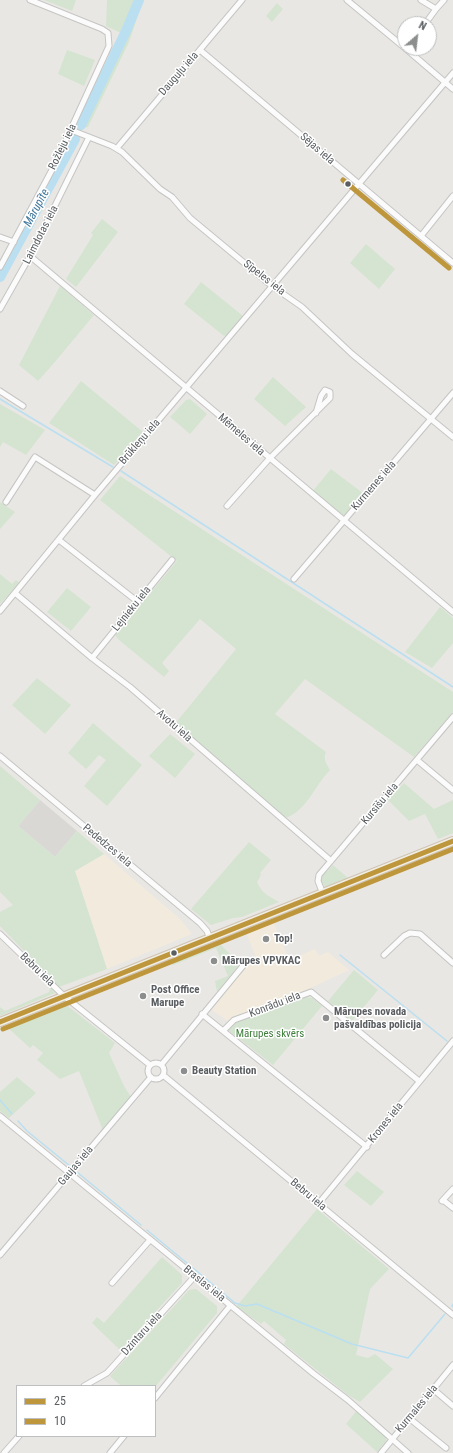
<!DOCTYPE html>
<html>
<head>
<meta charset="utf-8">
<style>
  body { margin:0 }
  #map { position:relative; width:453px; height:1453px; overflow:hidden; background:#e9e7e3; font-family:"Roboto Condensed",sans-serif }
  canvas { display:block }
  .legend { position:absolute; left:16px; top:1385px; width:140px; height:52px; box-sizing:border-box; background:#fff; border:1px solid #bdbfc0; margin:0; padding:5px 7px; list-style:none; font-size:12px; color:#5a5e61 }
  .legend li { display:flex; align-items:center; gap:8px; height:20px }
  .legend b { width:20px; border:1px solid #bdbfc0 }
  .north { position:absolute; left:397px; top:16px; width:40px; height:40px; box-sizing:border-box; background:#fff; border:1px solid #bdbfc0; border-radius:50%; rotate:28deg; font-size:11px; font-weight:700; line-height:16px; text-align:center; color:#5a5e61 }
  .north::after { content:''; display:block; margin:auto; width:14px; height:18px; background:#8c8e8e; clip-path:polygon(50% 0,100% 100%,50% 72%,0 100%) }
</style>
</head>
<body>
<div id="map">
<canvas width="453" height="1453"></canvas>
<ul class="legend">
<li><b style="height:5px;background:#be963b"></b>25</li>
<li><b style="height:5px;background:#be963b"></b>10</li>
</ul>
<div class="north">N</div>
</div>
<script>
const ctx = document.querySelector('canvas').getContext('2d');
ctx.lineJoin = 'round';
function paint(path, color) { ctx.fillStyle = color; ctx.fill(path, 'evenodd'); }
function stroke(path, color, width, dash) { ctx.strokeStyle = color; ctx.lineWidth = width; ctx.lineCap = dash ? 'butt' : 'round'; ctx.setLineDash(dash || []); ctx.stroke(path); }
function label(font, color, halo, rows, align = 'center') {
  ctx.font = font + ' "Roboto Condensed",sans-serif'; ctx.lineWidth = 3; ctx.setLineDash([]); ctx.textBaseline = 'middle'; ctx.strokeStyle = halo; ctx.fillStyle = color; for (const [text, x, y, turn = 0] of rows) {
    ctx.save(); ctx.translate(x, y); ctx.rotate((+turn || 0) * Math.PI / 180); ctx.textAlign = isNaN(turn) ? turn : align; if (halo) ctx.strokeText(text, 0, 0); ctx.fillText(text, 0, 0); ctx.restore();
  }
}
paint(new Path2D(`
  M104 854 180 919 192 934 107 969 75 871Z
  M273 921 289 960 315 949 319 956 328 952 349 970 302 992 232 1017 228 1021 212 1010 255 955 246 932Z`), '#f2ebdd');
paint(new Path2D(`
  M40 800 77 831 55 857 18 826Z`), '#dad8d5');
paint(new Path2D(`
  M44 0H76L72 11Z
  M107 0H143L129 42 88 127 77 129 76 125 121 33 106 26Z
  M277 3 283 9 272 22 266 16Z
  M67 50 95 60 84 86 58 74Z
  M102 219 118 232 76 287 66 279 93 235 91 233Z
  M366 244 395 269 379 289 350 263Z
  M201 282 243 316 229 334 224 336 184 304Z
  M60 286 94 315 54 363 38 381 19 365Z
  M273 377 306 407 285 426 254 399Z
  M81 381 143 432 114 465 49 423Z
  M190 399 207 414 190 434 170 417 186 400Z
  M0 404 45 430 26 455 3 442 0 447Z
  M331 469 364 494 346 515 341 516 312 492Z
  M120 476 453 692V712L414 757 305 679 275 714 326 752C323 759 326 763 330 770 315 785 306 812 285 818L174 725 236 649 200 619 162 663 169 671 164 677 119 640 115 635 177 561 100 500Z
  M0 502 15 512 0 529Z
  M0 574 12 584 16 580 20 583 0 604Z
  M67 588 91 607 71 631 47 612Z
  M440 607 453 618V643L432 668 405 652Z
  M37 678 71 705 45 734 12 705Z
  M93 723 142 765 107 806 84 786 106 760 99 755 86 769 68 753Z
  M170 734 195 754 175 778 149 756Z
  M0 766 40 800 18 826 55 857 77 831 104 854 75 871 107 969 59 987 0 926V912L13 905 0 892Z
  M404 783 434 809 453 800V833L438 839 425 814 409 821 388 800Z
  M249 842 271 860 260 873 261 875 257 882C262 894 269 896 279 902L242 917 233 918 211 925 191 909Z
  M333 865 348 878 325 887 321 881 322 876Z
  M220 944 236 960 239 965 217 992 215 981 228 976 216 948 173 965 171 963Z
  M354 970 378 990 352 1021 328 1001Z
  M50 987 55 993 0 1016V1007L5 1011 49 992Z
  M307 997 312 998 322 1006 273 1065 228 1030 230 1024Z
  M65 1004 115 1043 109 1053 124 1086 131 1097 99 1134 102 1128 79 1071 60 1079 37 1060 43 1053 33 1045 30 1048 6 1026Z
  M17 1077 36 1093 9 1118 0 1111V1092Z
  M357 1171 384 1192 371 1206 344 1185Z
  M317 1209 389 1269 370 1289 356 1355 368 1358 375 1354 393 1369 360 1402 348 1395 284 1344 286 1340 264 1321 261 1324 236 1307Z
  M162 1257 182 1275V1283L120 1350 92 1323 97 1317 104 1323Z
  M196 1289 217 1306V1313L155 1387 121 1386 110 1376 189 1290Z
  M357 1410 386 1437V1441L377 1452 346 1424Z`), '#d4e4d0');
stroke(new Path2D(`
  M0 399 113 467
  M121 471 453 687
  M340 955 447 1041
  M0 1100 12 1114
  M18 1121 27 1131 70 1166
  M77 1172 141 1225
  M147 1230 235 1303 245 1306 257 1304 352 1344 408 1358 445 1314
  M453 1304 452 1306 453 1307`), '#badff1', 1.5);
stroke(new Path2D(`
  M81 125 127 29 139 0
  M0 277 75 139`), '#badff1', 10);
const minor = new Path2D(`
  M347 0 405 48
  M421 0 436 9 444 0
  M425 24 436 9
  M405 48 453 89
  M200 50 453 263
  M71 130 112 146 122 152 160 189 172 197 190 218 272 286 302 307 352 354 453 437
  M117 148 242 0
  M421 236 453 196
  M0 237 14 242
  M30 256 453 612
  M0 267 53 168 109 46 108 33 102 29 30 0
  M0 309 30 256 89 137
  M0 391 23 406
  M6 502 35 457 95 495
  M227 506 269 459 330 398V392L325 390 321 396 316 413
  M59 540 138 602
  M294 579 453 393
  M15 593 92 658 130 687 331 861
  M0 611 95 495 453 73
  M92 658 172 560
  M0 756 200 923 207 931 210 939
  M417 760 453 790
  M323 894 318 881 319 875 453 717
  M0 934 64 996 150 1065
  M384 955 404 936 410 933 420 934 453 963
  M202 1014 367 1147
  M223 1031 234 1020 311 992 419 1081
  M148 1071a8 8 0 1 1 16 0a8 8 0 1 1-16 0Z
  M162 1064 247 961
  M163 1075 453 1315
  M0 1116 314 1374 348 1400 408 1453
  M443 1200 453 1208
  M442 1201 453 1189
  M319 1203 453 1041
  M0 1255 151 1077
  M112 1283 150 1240
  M84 1386 107 1373 195 1276
  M433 1389 453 1406
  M155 1398 230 1306
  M409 1418 446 1448
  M4 1453 19 1436
  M110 1453 124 1436
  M381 1453 453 1365`);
const primary = new Path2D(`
  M0 1022 453 841`);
stroke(minor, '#c5c5c4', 7);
stroke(primary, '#cfc4b3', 10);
stroke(minor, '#fcfbfb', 5);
stroke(primary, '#f1eee6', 8);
stroke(new Path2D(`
  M0 1022 453 841`), '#be963b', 5);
stroke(new Path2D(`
  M343 180 449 268
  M3 1029 453 849`), '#be963b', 5);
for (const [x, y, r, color] of [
  [348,184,3.5,"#5a5e61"],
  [266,939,4,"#8c8e8e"],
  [174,953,3.5,"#5a5e61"],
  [214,961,4,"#8c8e8e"],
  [143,996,4,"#8c8e8e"],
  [326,1018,4,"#8c8e8e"],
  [184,1071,4,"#8c8e8e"]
]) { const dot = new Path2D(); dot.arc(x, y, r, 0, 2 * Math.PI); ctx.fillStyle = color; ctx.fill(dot); stroke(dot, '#fff', 1.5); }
label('11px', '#5a5e61', '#fff', [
  ["Dauguļu iela",179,74,-49],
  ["Rožleju iela",63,147,-64],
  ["Sējas iela",317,149,41],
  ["Laimdotas iela",41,235,-63],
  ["Sīpeles iela",264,278,38],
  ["Mēmeles iela",241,435,41],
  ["Brūkleņu iela",140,442,-49],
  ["Kurmenes iela",374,486,-49],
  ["Lejnieku iela",132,609,-51],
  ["Avotu iela",174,726,41],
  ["Kursīšu iela",380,804,-50],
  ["Pededzes iela",107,846,40],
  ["Bebru iela",37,970,44],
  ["Konrādu iela",275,1005,-21],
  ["Krones iela",386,1123,-51],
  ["Gaujas iela",76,1166,-50],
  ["Bebru iela",308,1195,40],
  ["Braslas iela",204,1284,39],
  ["Dzintaru iela",142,1334,-48],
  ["Kurmales iela",417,1409,-50]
]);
label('bold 11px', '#5a5e61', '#fff', [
  ["Top!",274,939],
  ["Mārupes VPVKAC",222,961],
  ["Post Office",151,990],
  ["Marupe",151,1003],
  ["Mārupes novada",334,1012],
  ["pašvaldības policija",334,1025],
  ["Beauty Station",192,1071]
], 'left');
label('11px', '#3f7e3c', '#fff', [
  ["Mārupes skvērs",270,1034]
]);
label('italic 12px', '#43799e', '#fff', [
  ["Mārupīte",37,208,-62]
]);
</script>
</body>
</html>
